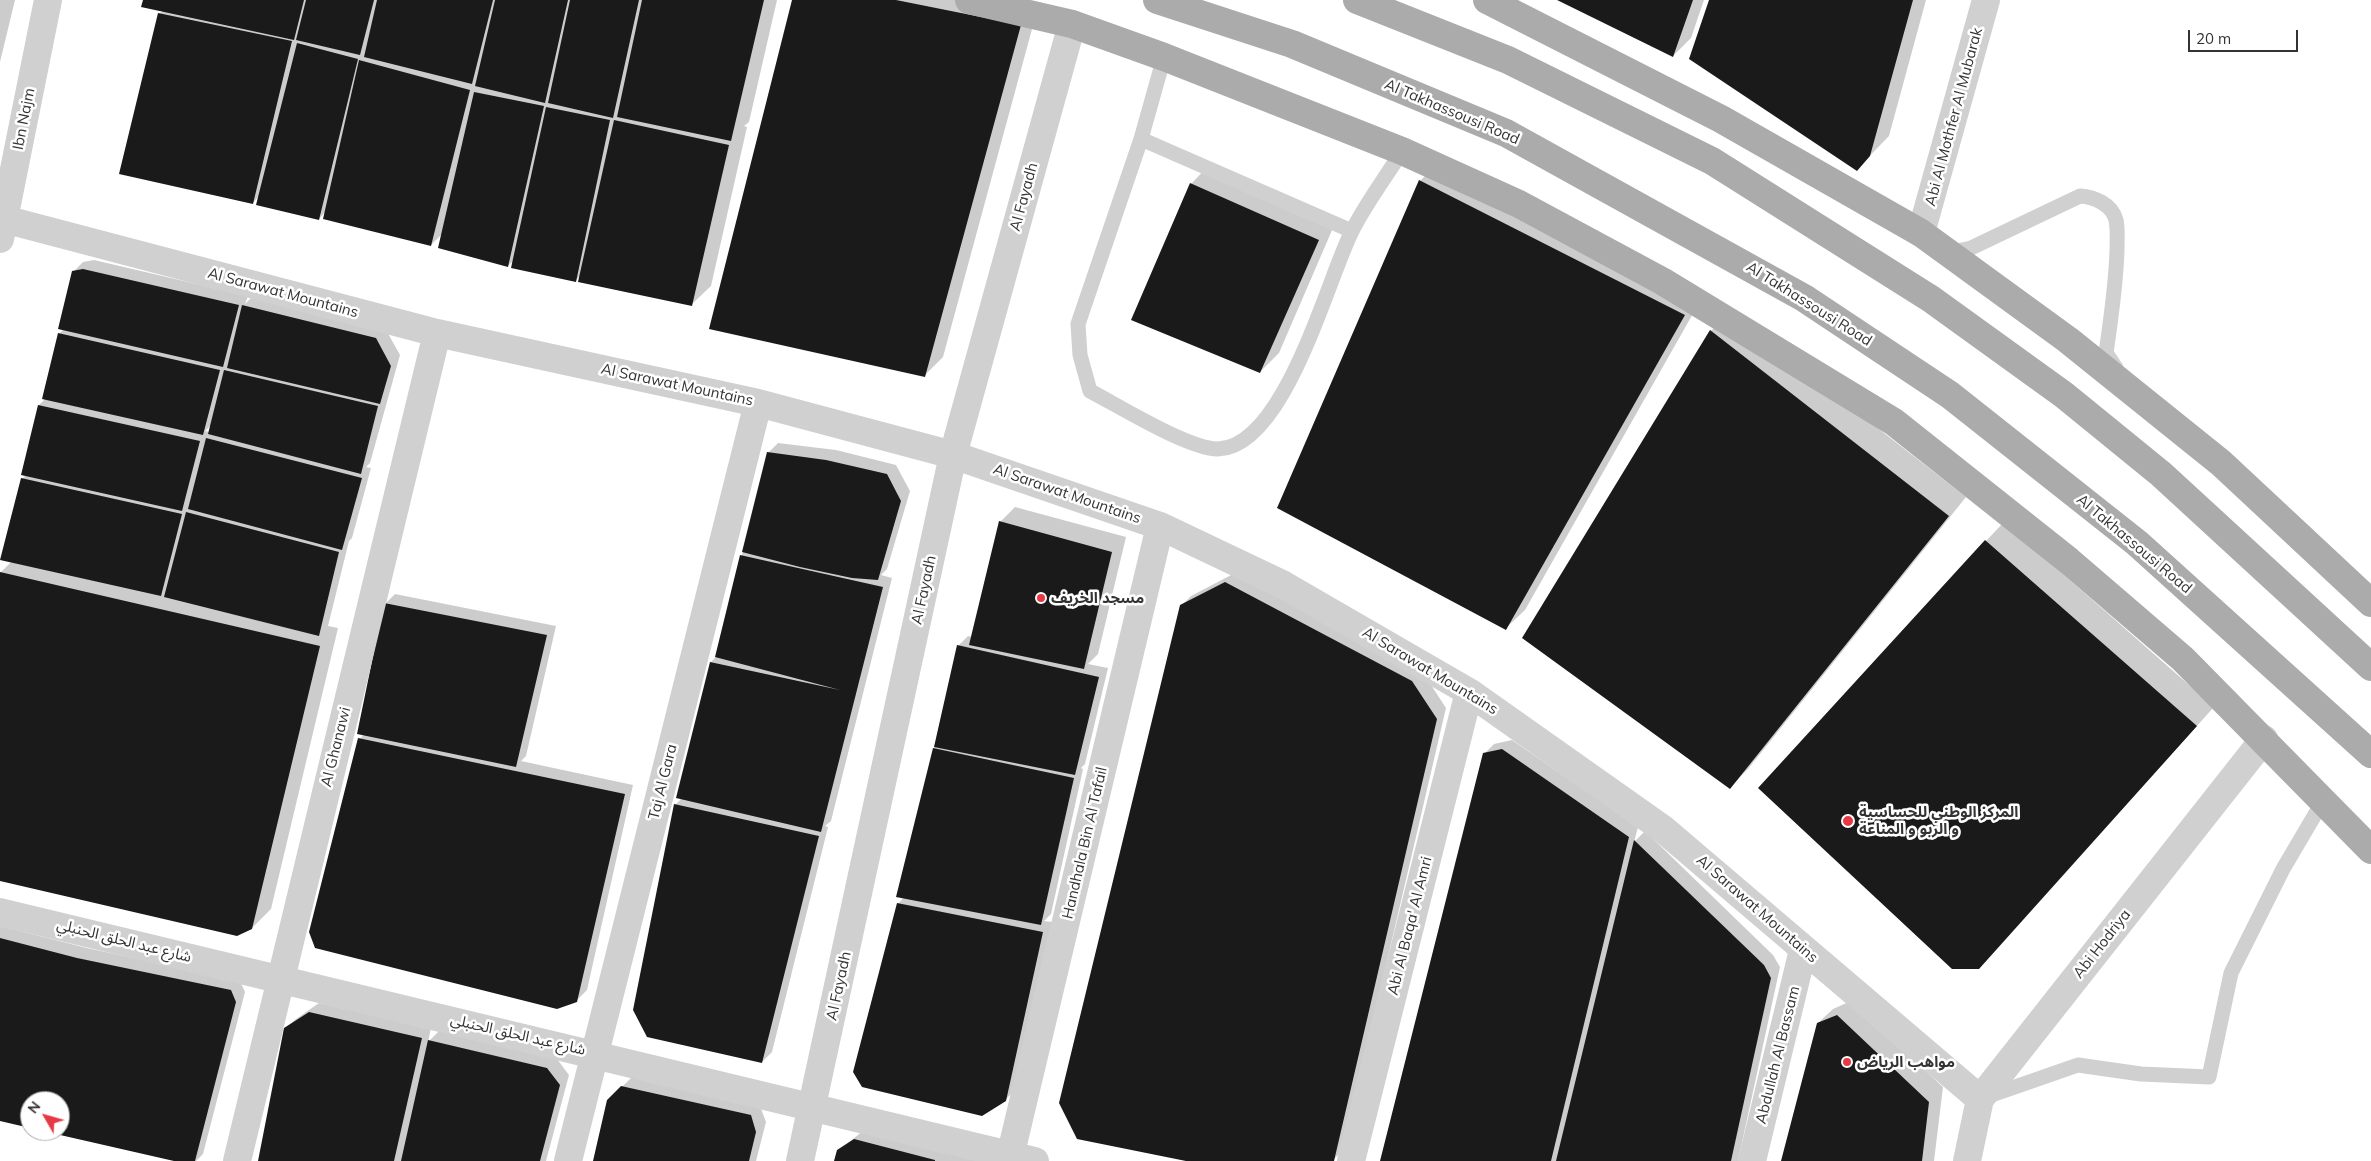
<!DOCTYPE html>
<html>
<head>
<meta charset="utf-8">
<style>
  body { margin:0 }
  #map { position:relative; width:2371px; height:1161px; overflow:hidden; background:#fff; font-family:Mulish,sans-serif }
  canvas { display:block }
  .north { position:absolute; left:20px; top:1091px; width:50px; height:50px; box-sizing:border-box; background:#fff; border:1px solid #adadad; border-radius:50%; rotate:308deg; font-size:14px; font-weight:700; line-height:20px; text-align:center; color:#333 }
  .north::after { content:''; display:block; margin:auto; width:18px; height:22px; background:#e63946; clip-path:polygon(50% 0,100% 100%,50% 72%,0 100%) }
  .scale { position:absolute; left:2188px; top:30px; width:110px; height:22px; box-sizing:border-box; border:2px solid #333; border-top:0; padding-left:6px; font-size:15px; line-height:18px; white-space:nowrap; color:#333; -webkit-text-stroke:4px #fff; paint-order:stroke }
</style>
</head>
<body>
<div id="map">
<canvas width="2371" height="1161"></canvas>
<div class="north">N</div>
<div class="scale">20 m</div>
</div>
<script>
const ctx = document.querySelector('canvas').getContext('2d');
ctx.lineJoin = 'round';
function paint(path, color) { ctx.fillStyle = color; ctx.fill(path, 'evenodd'); }
function stroke(path, color, width, dash) { ctx.strokeStyle = color; ctx.lineWidth = width; ctx.lineCap = dash ? 'butt' : 'round'; ctx.setLineDash(dash || []); ctx.stroke(path); }
function label(font, color, halo, rows, align = 'center') {
  ctx.font = font + ' Mulish,"Noto Sans Arabic",sans-serif'; ctx.lineWidth = 5; ctx.setLineDash([]); ctx.textBaseline = 'middle'; ctx.strokeStyle = halo; ctx.fillStyle = color; for (const [text, x, y, turn = 0] of rows) {
    ctx.save(); ctx.translate(x, y); ctx.rotate((+turn || 0) * Math.PI / 180); ctx.textAlign = isNaN(turn) ? turn : align; if (halo) ctx.strokeText(text, 0, 0); ctx.fillText(text, 0, 0); ctx.restore();
  }
}
paint(new Path2D(`
  M0 0H15L0 62Z
  M144 0H777L749 122 744 126 747 127 711 286 692 304 581 275 575 281 514 260 508 266 443 233 431 245 326 211 319 219 259 196 253 203 159 14 163 11Z
  M793 0H1004L1038 7 943 357 925 375Z
  M1560 0H1704L1691 38 1673 56Z
  M1710 0H1926L1889 136 1857 169Z
  M1438 163 1703 296 1525 610 1506 628 1420 181Z
  M1209 165 1336 221 1279 353 1260 372 1191 184Z
  M94 260 248 296 245 304 253 296 385 328 400 355 370 463 366 467 371 468 352 538 349 541 328 626 338 628 271 909 252 928 0 879V577L1 572 12 561 22 479 26 475 39 405 46 398 59 334 64 329 73 272 83 262ZM212 424 210 432 205 431Z
  M1729 312 1966 497 1748 769 1729 788 1711 331Z
  M778 443 836 450 896 465 910 491 887 569 881 575 892 578 831 821 825 826 828 827 772 1052 762 1062 675 805 682 798 678 797 711 662 716 657 768 453Z
  M1015 507 1126 537 1098 654 1088 664 1108 668 1085 764 1081 768 1083 769 1051 914 1044 921 1052 922 1015 1090 1005 1100 898 904 904 897 934 748 958 646 968 636 972 637 1000 522Z
  M2004 522 2214 707 1978 968 1986 541Z
  M1235 573 1422 671 1446 708 1343 1150 1332 1161H1192L1181 606 1191 596Z
  M395 594 556 626 526 756 521 761 633 785 587 990 577 1000 360 739 364 734 385 604Z
  M1512 740 1638 827 1634 842 1645 831 1773 955 1780 967 1738 1161H1381L1484 754 1494 744Z
  M0 926 87 948 240 981 245 992 203 1154 196 1161H179L49 1131H60V1101H30V1127L0 1120Z
  M1851 1001 1943 1087 1934 1161H1782L1818 1023 1833 1009Z
  M319 1003 431 1028 428 1042 439 1031 557 1059 569 1075 546 1161H259L285 1029 296 1019Z
  M632 1077 760 1106 766 1122 756 1161H595L608 1101Z
  M864 1130 974 1159 976 1161H836L838 1151Z`), '#0003');
paint(new Path2D(`
  M143 0H304L294 40 141 7Z
  M306 0H374L360 55 296 40Z
  M377 0H493L472 84 364 57Z
  M495 0H568L545 103 475 86Z
  M570 0H639L613 118 548 103Z
  M642 0H764L731 141 617 117Z
  M792 0H896L1021 25 925 377 709 329Z
  M1557 0H1693L1673 57Z
  M1709 0H1913L1870 156 1857 171 1689 59Z
  M158 13 292 41 253 204 119 174Z
  M297 43 358 59 319 220 256 205Z
  M359 60 470 90 431 246 323 219Z
  M474 92 544 106 508 267 438 248Z
  M546 107 610 120 576 282 511 268Z
  M614 120 729 145 692 306 578 282Z
  M1419 180 1685 315 1506 630 1277 508Z
  M1190 183 1319 240 1260 373 1131 320Z
  M83 269 239 305 223 367 58 329 72 271Z
  M242 305 376 338 391 366 380 404 227 368Z
  M1710 330 1949 516 1730 789 1522 638Z
  M58 333 220 370 203 435 42 399Z
  M224 370 378 406 361 474 208 434Z
  M38 405 200 441 182 511 21 475Z
  M206 438 362 478 342 550 188 509Z
  M767 452 826 460 887 474 901 501 878 580 852 578 800 567 742 552Z
  M21 478 182 514 161 596 0 560Z
  M186 512 339 552 319 636 164 597Z
  M999 521 1112 552 1084 669 969 645Z
  M1985 540 2197 726 1979 969H1952L1758 788Z
  M740 555 883 587 821 832 676 798 710 662 840 690 715 657Z
  M0 572 320 646 252 929 237 936 0 881Z
  M1225 582 1412 681 1437 719 1334 1161H1186L1077 1139 1059 1103 1180 605Z
  M384 603 547 635 516 767 357 734Z
  M957 645 1099 677 1075 775 934 747Z
  M358 738 625 794 577 1002 557 1009 315 948 309 932Z
  M933 748 1074 778 1041 925 896 897Z
  M1502 749 1629 837 1551 1161H1380L1483 753Z
  M674 804 819 836 762 1063 647 1037 633 1010Z
  M1634 840 1764 965 1771 978 1731 1161H1556Z
  M897 903 1043 932 1006 1101 982 1116 862 1087 853 1072Z
  M0 938 77 958 231 990 236 1002 195 1161H174L47 1132 60 1131V1101H30V1128L0 1121Z
  M309 1012 422 1038 394 1161H258L284 1028Z
  M1837 1015 1929 1102 1922 1161H1781L1817 1023Z
  M428 1040 547 1068 560 1085 540 1161H401Z
  M621 1086 751 1115 756 1132 749 1161H593L607 1100Z
  M854 1139 935 1160V1161H834L837 1150Z`), '#1a1a1a');
stroke(new Path2D(`
  M1164 57 1141 139 1078 324 1080 355 1090 391C1119 406 1188 449 1218 449 1285 447 1327 280 1352 231 1366 203 1386 177 1402 151
  M1141 139 1352 231
  M1948 253 1971 248 2080 196C2094 197 2112 204 2116 220 2118 229 2117 241 2117 250 2116 285 2111 319 2106 353L2116 368
  M1986 1097 2078 1065 2141 1074 2209 1077 2231 973 2283 869 2323 801`), '#d0d0d0', 15);
stroke(new Path2D(`
  M0 218 437 333 758 403 953 455 1160 526 1284 585 1469 692 1663 829 1980 1099
  M1921 233 1986 0
  M0 239 48 0
  M0 912 1035 1161
  M237 1161 437 333
  M568 1161 758 403
  M800 1161 953 455 1072 24
  M1009 1161 1160 526
  M1351 1161 1469 692
  M1752 1161 1803 950
  M1967 1161 1980 1099 2264 739`), '#d0d0d0', 28);
stroke(new Path2D(`
  M969 0 1072 24 1164 57 1402 151 1519 204 1662 281 1894 422 2069 561 2183 659 2371 850
  M1157 0 1292 44 1506 133 1804 298 1950 395 2137 543 2371 754
  M1357 0 1508 60 1712 161 1931 299 2064 395 2161 474 2371 667
  M1487 0 1721 119 1921 233 2068 340 2221 463 2371 603`), '#ababab', 28);
for (const [x, y, r, color] of [
  [1041,598,5,"#e63946"],
  [1848,821,6,"#e63946"],
  [1847,1062,5,"#e63946"]
]) { const dot = new Path2D(); dot.arc(x, y, r, 0, 2 * Math.PI); ctx.fillStyle = color; ctx.fill(dot); stroke(dot, '#fff', 2); }
label('15px', '#333', '#fff', [
  ["Al Takhassousi Road",1452,112,23],
  ["Abi Al Mothfer Al Mubarak",1954,117,-75],
  ["Ibn Najm",24,119,-79],
  ["Al Fayadh",1024,197,-75],
  ["Al Sarawat Mountains",283,293,15],
  ["Al Takhassousi Road",1809,304,32],
  ["Al Sarawat Mountains",677,385,12],
  ["Al Sarawat Mountains",1067,494,19],
  ["Al Takhassousi Road",2134,544,40],
  ["Al Fayadh",924,590,-78],
  ["Al Sarawat Mountains",1430,671,31],
  ["Al Ghanawi",336,747,-76],
  ["Taj Al Gara",663,782,-76],
  ["Handhala Bin Al Tafail",1085,843,-77],
  ["Al Sarawat Mountains",1757,909,41],
  ["Abi Al Baqa' Al Amri",1410,926,-76],
  ["شارع عبد الحلق الحنبلي",124,941,14],
  ["Abi Hodriya",2102,944,-52],
  ["Al Fayadh",839,986,-78],
  ["شارع عبد الحلق الحنبلي",518,1035,13],
  ["Abdullah Al Bassam",1778,1055,-76]
]);
label('bold 15px', '#333', '#fff', [
  ["مسجد الخريف",1051,598],
  ["المركز الوطني للحساسية",1859,812],
  ["و الربو و المناعة",1859,829],
  ["مواهب الرياض",1857,1062]
], 'left');
</script>
</body>
</html>
